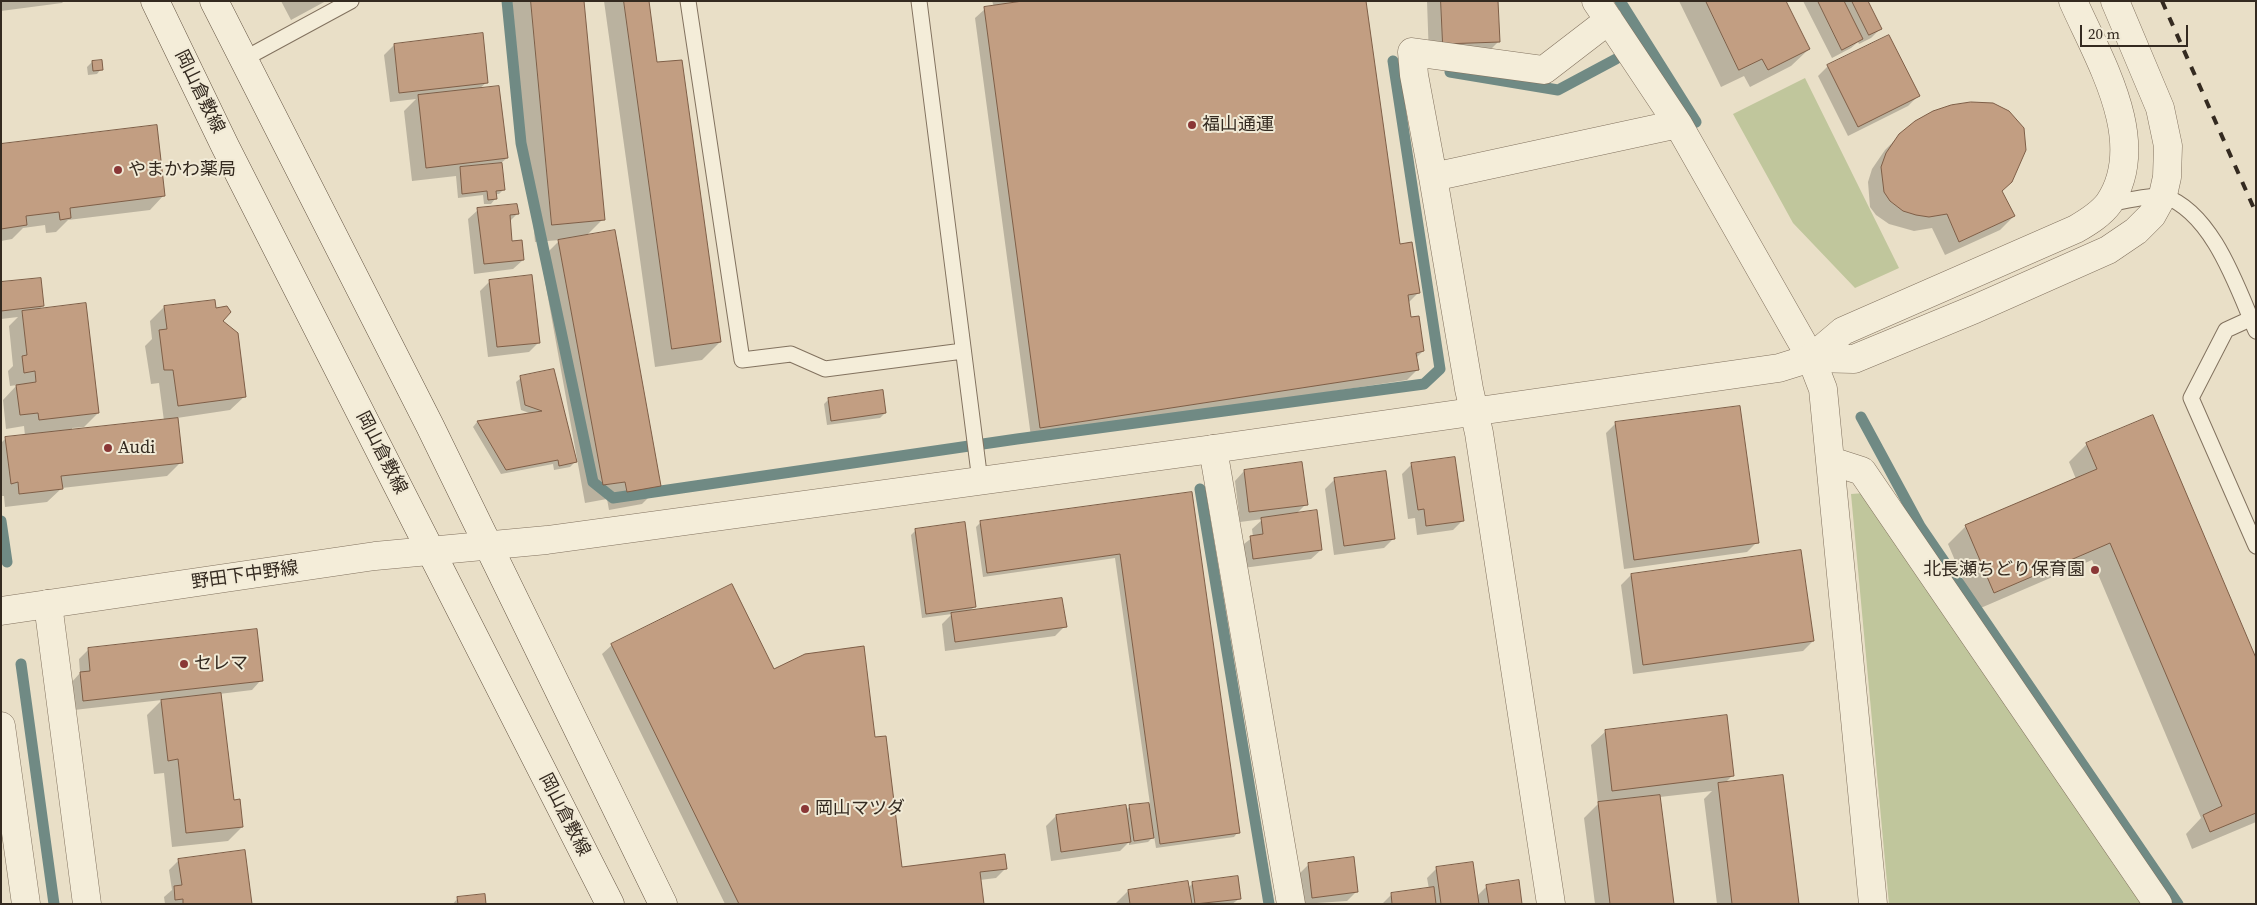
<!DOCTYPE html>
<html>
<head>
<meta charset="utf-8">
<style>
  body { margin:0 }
  #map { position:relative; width:2257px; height:905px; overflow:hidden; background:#e9dfc7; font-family:"Source Serif 4",serif }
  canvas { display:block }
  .frame { position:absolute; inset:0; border:2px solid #342a20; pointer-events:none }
  .scale { position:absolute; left:2080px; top:25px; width:108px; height:22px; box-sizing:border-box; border:2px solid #342a20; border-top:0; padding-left:6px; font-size:15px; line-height:18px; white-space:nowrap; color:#342a20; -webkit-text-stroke:4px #f1ead6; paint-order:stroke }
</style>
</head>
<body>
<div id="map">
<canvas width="2257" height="905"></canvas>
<div class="frame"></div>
<div class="scale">20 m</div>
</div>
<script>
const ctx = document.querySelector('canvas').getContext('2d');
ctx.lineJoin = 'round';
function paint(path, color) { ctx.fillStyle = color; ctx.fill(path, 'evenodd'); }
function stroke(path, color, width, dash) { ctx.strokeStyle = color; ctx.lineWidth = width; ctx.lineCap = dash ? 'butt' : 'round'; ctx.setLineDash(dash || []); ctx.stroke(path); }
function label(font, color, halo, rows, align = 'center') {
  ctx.font = font + ' "Source Serif 4","Noto Sans JP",serif'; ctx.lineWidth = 4; ctx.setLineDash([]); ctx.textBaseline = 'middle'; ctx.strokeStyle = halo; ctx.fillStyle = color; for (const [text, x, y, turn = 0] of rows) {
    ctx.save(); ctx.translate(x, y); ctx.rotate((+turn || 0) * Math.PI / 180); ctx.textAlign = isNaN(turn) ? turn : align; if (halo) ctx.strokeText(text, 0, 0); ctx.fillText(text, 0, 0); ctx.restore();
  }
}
paint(new Path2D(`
  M1805 78 1899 268 1855 288 1793 223 1733 114Z
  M1865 493 2141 904H1889L1851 494Z`), '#c0c69c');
paint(new Path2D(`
  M1 1H64L62 3 1 11Z
  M281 1H326L291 20Z
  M512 1H583L603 219 586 236 660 486 642 504 609 510 607 499 585 503 541 259 560 240 535 242Z
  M604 1H648L656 64 720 342 702 360 655 367Z
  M992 1H1365L1399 245 1418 293 1408 303 1410 318 1423 351 1416 358 1417 370 1407 380 1031 437 975 18 985 9 994 7Z
  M1427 1H1497L1498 42 1484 56 1429 58Z
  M1679 1H1785L1809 49 1791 66 1750 87 1744 76 1721 87Z
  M1803 1H1867L1880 29 1871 38 1859 44 1858 42 1851 48 1832 58Z
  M394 45 487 82 479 89 507 158 501 163 504 189 499 194H495V199L491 204H484L483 195 458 198 456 176 412 181 404 111 416 99 390 102 384 55Z
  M92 62 101 69 97 74 88 75 87 67Z
  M1828 66 1918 96 1908 106 1848 136 1818 76Z
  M2008 112 2023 129 2001 191 2014 216 2000 230 1945 255 1932 228 1914 231 1889 224 1876 215 1870 207 1868 182 1872 169 1885 150 1900 135Z
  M1 145 164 195 150 210 68 220 56 232 46 233 45 225 23 228 12 239 1 241Z
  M478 210 517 214 509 222 511 243 523 260 513 269 474 274 468 219Z
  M490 281 539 342 529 352 488 357 480 291Z
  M1 283 43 306 38 310 98 413 84 427 72 428V431L164 421 159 383 151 384 145 346 152 339 150 321 164 307 215 309 221 321 245 396 230 410 177 418 181 462 167 476 62 488 47 502 5 507 4 496H1V443L6 438 25 436 24 426 6 429 3 400 17 385 10 386 8 371 13 366 9 326 18 317 1 319Z
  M521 378 575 462 570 467 554 470 553 464 501 474 473 427 477 422 532 414 521 410 516 382Z
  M829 399 885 413 880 418 827 425 824 404Z
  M1616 423 1757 542 1747 552 1624 569 1606 433Z
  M2087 444 2256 661V822L2192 849 2186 834 2201 818 2092 560 1976 610 1948 544 1966 526 2076 479 2069 462Z
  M1412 464 1463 520 1453 530 1417 535 1415 518 1408 519 1402 474Z
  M1244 471 1306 504 1296 514 1321 550 1311 559 1243 568 1240 547 1253 537 1252 529 1263 519 1240 522 1235 481Z
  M1335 479 1394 538 1384 548 1334 555 1325 489Z
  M1191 493 1238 832 1234 837 1156 848 1154 836 1148 842 1129 845V842L1120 851 1051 861 1046 826 1056 816 1125 811 1129 807 1150 804 1115 558 983 577 976 527 980 523Z
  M916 530 975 606 969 612 1065 626 1055 636 945 651 942 624 952 614 922 618 911 535Z
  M1631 575 1813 641 1803 651 1633 674 1621 585Z
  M612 645 773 671 874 739 901 868 1005 869 996 878 980 880 983 904H725L602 654Z
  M88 650 261 680 252 690 219 694 233 802 242 827 228 841 172 847 164 773 154 774 147 715 162 700 74 710 71 683 80 673 79 659Z
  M1606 731 1732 776 1724 784 1797 904H1717L1704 799 1712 791 1660 797 1672 904H1595L1584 818 1598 804 1591 745Z
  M179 860 250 904H165L164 897 172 890 169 870Z
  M1309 864 1357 891 1347 901 1302 904 1299 874Z
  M1437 868 1476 897 1487 886 1521 904H1382L1392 894 1429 889 1427 878Z
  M1193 883 1239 899 1232 904H1115L1128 891 1188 888Z
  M457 899 485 904H453Z`), '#0003');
stroke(new Path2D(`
  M507 1 521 143 593 482 613 498 1017 439 1424 384 1440 369 1393 61
  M1620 1 1696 122
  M1450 72 1558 90 1616 59
  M1861 417 1920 526 2178 904
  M1200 489 1269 904
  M1 521 7 562
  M21 664 54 904`), '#708a84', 11);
const building = new Path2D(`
  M531 1H584L605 220 552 225Z
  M624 1H649L657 62 682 60 721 342 672 349Z
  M1023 1H1366L1400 244 1412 242 1420 293 1408 295 1411 317 1419 316 1424 351 1416 353 1419 370 1040 428 984 7Z
  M1441 1H1498L1500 42 1443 44Z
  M1706 1H1786L1810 49 1768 70 1762 59 1739 70Z
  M1818 1H1844L1863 39 1842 50Z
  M1852 1H1868L1882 29 1869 35Z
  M483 33 488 83 399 93 394 44Z
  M1889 35 1920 96 1858 127 1827 65Z
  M102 60 103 70 93 71 92 61Z
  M499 86 508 158 426 168 418 95Z
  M1971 102 1993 103 2009 111 2024 128 2026 150 2012 182 2002 191 2015 216 1959 242 1947 214 1929 217 1916 215 1903 211 1890 201 1884 192 1881 167 1886 153 1899 134 1915 121 1933 111 1951 105Z
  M157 125 165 196 70 208 71 218 60 220 59 212 26 216 27 225 1 229V144Z
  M502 163 505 190 496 191 497 199 488 200 487 191 462 194 460 167Z
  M517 204 519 214 510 215 512 241 522 240 524 260 484 264 477 208Z
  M615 230 661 486 627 492 625 482 603 485 558 240Z
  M532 275 540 343 497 347 489 280Z
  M41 278 44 306 1 311V282Z
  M215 300 216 308 227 306 231 312 223 321 238 333 246 397 178 406 173 370H164L159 330 167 329 164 306Z
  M86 303 99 413 39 420 38 413 20 415 16 385 36 382 35 371 24 373 22 356 27 355 22 311Z
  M554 369 577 462 559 466 558 460 506 470 477 421 542 411 525 405 520 376Z
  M883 390 886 413 831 421 828 398Z
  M1740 406 1759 543 1634 560 1615 422Z
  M2153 415 2256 658V813L2210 832 2203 815 2222 806 2110 543 1994 593 1965 525 2097 469 2086 443Z
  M178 418 183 463 61 476 63 489 19 494 18 482 11 484 5 437Z
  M1455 457 1464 521 1426 526 1424 509 1418 510 1411 463Z
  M1302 462 1308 505 1249 512 1244 470Z
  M1386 471 1395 539 1344 546 1334 478Z
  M1192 492 1240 833 1160 844 1120 554 987 573 980 521Z
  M1317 510 1322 550 1253 559 1250 536 1263 534 1261 518Z
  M965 522 976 607 926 614 915 529Z
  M1801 550 1814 641 1643 665 1631 574Z
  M732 584 774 669 805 654 864 646 875 737 886 736 902 867 1005 854 1007 869 980 872 984 904H739L611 644Z
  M1062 598 1067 627 955 642 951 613Z
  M257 629 263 681 83 701 80 672 90 671 88 648Z
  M221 693 234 800 240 799 243 827 186 833 178 759 168 761 161 700Z
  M1727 715 1734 776 1612 791 1605 730Z
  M1783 775 1799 904H1732L1718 783Z
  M1660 795 1674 904H1610L1598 802Z
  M1149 803 1154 838 1134 841 1129 805Z
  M1126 805 1131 842 1061 852 1056 815Z
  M245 850 252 904H183V899L175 900 174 886 182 885 178 859Z
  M1354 857 1358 892 1312 898 1308 863Z
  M1473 862 1479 904H1441L1436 867Z
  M1238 876 1241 899 1195 904 1192 882Z
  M1519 880 1522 904H1489L1486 885Z
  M1188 881 1192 904H1130L1128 890Z
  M1434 887 1436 904H1392L1391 893Z
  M485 894 486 904H458L457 897Z`);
paint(building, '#c29e82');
stroke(building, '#7e5e47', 1);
const service = new Path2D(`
  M688 1 742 360 791 354 825 369 963 351
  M919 1 980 481
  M244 59 351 1
  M2108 204C2118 202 2157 194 2164 196 2213 213 2237 287 2256 331
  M2250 319 2226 330 2191 398 2256 546`);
const minor = new Path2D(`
  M1596 1 1678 124 1811 358 1823 389 1873 904
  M1433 177 1414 75 1412 52 1544 70 1609 20
  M1213 449 1291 904
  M1831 461 1862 471 2158 904
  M48 604 87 904
  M1 726 26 904
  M1551 904 1479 433 1469 389 1433 177 1678 124`);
const tertiary = new Path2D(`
  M1811 358 1854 359 1975 309 2108 250 2136 231 2152 215 2163 195 2167 177 2168 146 2160 108 2115 1
  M1 611 375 556 547 540 1213 449 1779 368 1811 358 1843 331 2076 229C2088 222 2101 214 2109 203 2150 142 2099 60 2073 1`);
const secondary = new Path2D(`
  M155 1 225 146 610 904
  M214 1 430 426 663 904`);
stroke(service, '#82725f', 17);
stroke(minor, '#82725f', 29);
stroke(tertiary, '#82725f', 29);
stroke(secondary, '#645442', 29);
stroke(service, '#f4edd9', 15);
stroke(minor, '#f4edd9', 28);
stroke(tertiary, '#f4edd9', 28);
stroke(secondary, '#f4edd9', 28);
stroke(new Path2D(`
  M2162 1 2256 213`), '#342a20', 4, [9, 9]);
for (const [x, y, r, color] of [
  [1192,125,5,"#8a3736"],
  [118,170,5,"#8a3736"],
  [108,448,5,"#8a3736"],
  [2095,570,5,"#8a3736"],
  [184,664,5,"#8a3736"],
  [805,809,5,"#8a3736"]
]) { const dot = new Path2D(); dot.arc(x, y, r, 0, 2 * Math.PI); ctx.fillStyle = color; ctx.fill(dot); stroke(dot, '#f1ead6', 2); }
label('18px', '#342a20', '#f1ead6', [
  ["岡山倉敷線",199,92,64],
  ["岡山倉敷線",381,453,63],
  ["野田下中野線",245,576,-8],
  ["岡山倉敷線",564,815,63]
]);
label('18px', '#342a20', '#f1ead6', [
  ["福山通運",1202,125],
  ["やまかわ薬局",128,170],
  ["Audi",118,448],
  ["北長瀬ちどり保育園",2085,570,"right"],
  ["セレマ",194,664],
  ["岡山マツダ",815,809]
], 'left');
</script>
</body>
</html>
